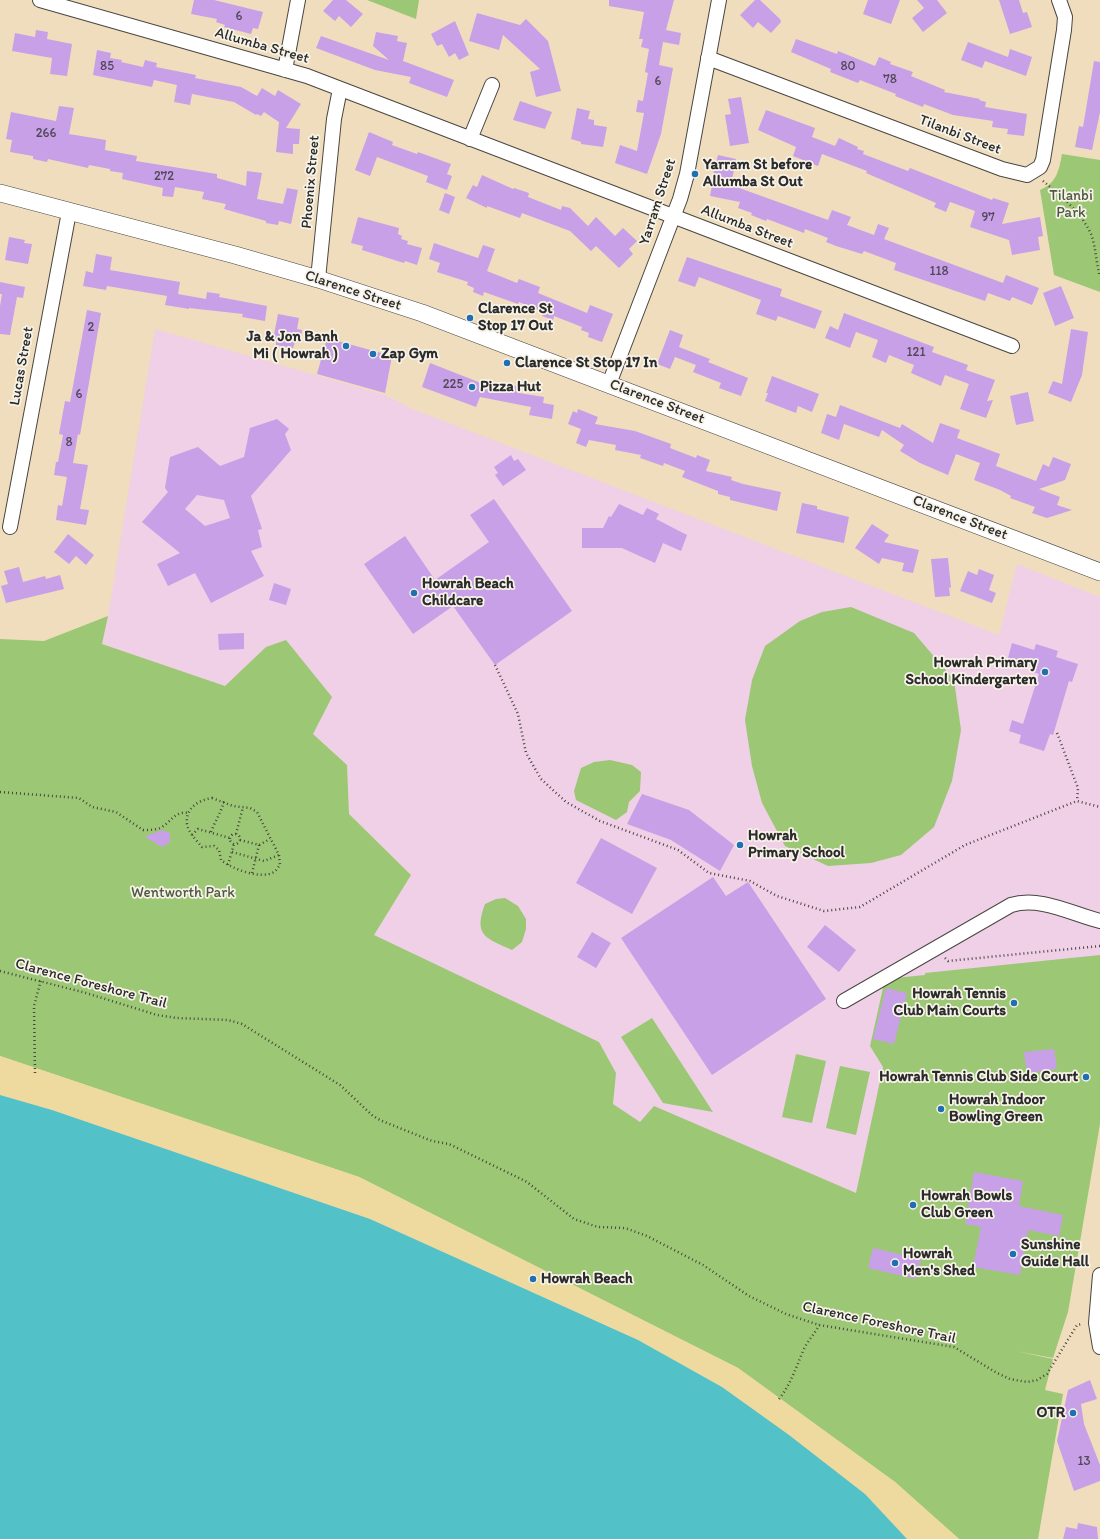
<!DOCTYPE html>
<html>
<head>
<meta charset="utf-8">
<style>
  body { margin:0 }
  canvas { display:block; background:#f0ddbd }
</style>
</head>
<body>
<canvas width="1100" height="1539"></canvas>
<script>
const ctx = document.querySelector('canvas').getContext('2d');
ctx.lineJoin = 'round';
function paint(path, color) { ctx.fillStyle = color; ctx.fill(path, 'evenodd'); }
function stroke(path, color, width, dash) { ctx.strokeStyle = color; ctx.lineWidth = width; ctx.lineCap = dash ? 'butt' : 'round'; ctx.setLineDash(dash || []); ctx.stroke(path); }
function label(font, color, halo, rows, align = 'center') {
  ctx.font = font + ' Itim,sans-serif'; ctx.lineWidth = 3.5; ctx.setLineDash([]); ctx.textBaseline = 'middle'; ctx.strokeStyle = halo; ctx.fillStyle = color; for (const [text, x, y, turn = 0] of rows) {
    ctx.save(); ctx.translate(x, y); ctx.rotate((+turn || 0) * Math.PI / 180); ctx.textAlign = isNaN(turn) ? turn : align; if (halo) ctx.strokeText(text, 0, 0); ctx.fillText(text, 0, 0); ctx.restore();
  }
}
paint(new Path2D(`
  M155 329 385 395 410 408 999 635 1017 564 1100 597V956L870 1046 883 1066 854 1207 301 1051 411 875 349 814 347 765 313 734 266 647 225 686 102 644 108 616Z`), '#efd0e6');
paint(new Path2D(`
  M367 0H419L416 19Z
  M1062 154 1100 160V292L1054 275 1040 190C1057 183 1059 170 1062 154Z
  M851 607 914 633 954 680 961 730 952 781 934 827 901 855 871 863 828 866 785 846 762 803 752 766 745 720 752 680 765 646 800 621 822 612Z
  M108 616 102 644 225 686 266 647 286 640 332 697 313 734 347 765 349 814 411 875 374 935 599 1042 616 1073 613 1104 640 1122 654 1106 856 1193 883 1067 870 1046 885 979 925 975V973L1100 955V1124L1068 1312 1053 1358 1015 1351 1053 1359 1045 1390 1063 1394 1038 1539H959L895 1482 738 1368 359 1177 0 1056V639L44 641Z
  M610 760 632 765 641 772 640 791 629 802 627 812 616 820 576 800 574 791 581 768 594 762Z
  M505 898 518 906 526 919V929L522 942 512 950C486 938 473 936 485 904L496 899Z
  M652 1018 713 1112 663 1103 621 1037Z
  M796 1054 826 1061 812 1123 782 1117Z
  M840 1066 870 1072 856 1135 826 1128Z`), '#9cc774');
paint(new Path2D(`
  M0 1056 359 1177 738 1368 895 1482 959 1539H907L865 1494 722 1387 638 1340 370 1219 52 1110 0 1095Z`), '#eeda9e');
paint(new Path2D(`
  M0 1095 52 1110 370 1219 638 1340 722 1387 789 1435 865 1494 907 1539H0Z`), '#53c1c8');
paint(new Path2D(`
  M194 0H214L263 12 258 29 253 28 251 34 224 27 225 25 216 22 217 19 191 14Z
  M333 0H346L363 14 351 27 339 16 335 21 323 11Z
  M609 0H674L666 30 681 33 679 45 663 42 659 65 673 68 661 134 647 174 615 163 620 145 637 151 644 113 636 112 638 100 643 101 648 73 645 72 649 49 641 47 643 39H639L644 12 609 6Z
  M755 0H760L780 19 781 22 771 33 758 22 753 28 740 15Z
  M868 0H900L891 24 863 14Z
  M917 0H937L947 13 923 32 912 18 924 8Z
  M999 0H1019L1023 13 1027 12 1032 27 1010 34Z
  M477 13 520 25 526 19 548 41 561 91 536 97 530 72 540 69 503 35 499 50 469 41Z
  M455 21 469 55 459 60 455 53 449 57 442 44 437 46 431 34Z
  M36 30 48 32 47 39 72 44 67 76 50 74 52 58 12 51 15 33 35 37Z
  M376 32 398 36 397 41 407 43 403 61 454 80 447 97 409 83 411 77 375 70 316 48 321 36 389 60 373 46Z
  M796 39 837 54 838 51 875 66 879 57 891 62 890 64 913 72 911 76 945 90 944 92 980 99 979 100 986 102 985 107 1027 114 1024 136 1007 134 1008 129 992 127 993 121 953 115 924 104 923 107 895 96 896 94 860 80 858 83 830 72 831 69 791 52Z
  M968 42 1008 57 1010 49 1032 57 1026 76 985 61 982 68 961 60Z
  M97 50 111 53 110 58 122 60 121 62 143 67 145 60 157 63 156 67 196 75 195 78 241 87 257 96 262 88 275 96 278 90 301 104 286 128 300 129 299 144H293V154L276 152 279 122 264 112 261 116 257 114 256 115 234 102 192 94 190 105 174 102 177 85 154 80 152 87 93 75Z
  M1094 61 1100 62V112L1092 150 1075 147 1079 126 1083 127Z
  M741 97 749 143 730 146 725 115 731 114 728 99Z
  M520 101 552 112 545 129 513 120Z
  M59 106 74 108 69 134 106 140 105 150 137 156 136 161 217 174V178L246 186 247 171 262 173 257 199 283 204 287 188 298 190 291 224 279 221 278 225 266 223V221L224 209 226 204 202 199 204 192 175 187 173 197 162 196 163 188 122 179 123 173 110 171V169L89 165 88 168 48 159 47 162 33 159V156L10 152 12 140 6 139 11 112 56 121Z
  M577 108 590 111 588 119 594 120V125L607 127 603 147 581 144V142L571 139Z
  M766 110 815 128 812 137 835 146 839 138 858 147 857 149 864 151 863 154 908 171 910 168 992 200 993 198 1009 203 1002 224 1040 217 1043 236 1038 237 1040 250 1012 255 1009 240 970 227 975 211 950 202 946 212 934 207 936 203 866 173 867 171 822 154 818 166 793 156 796 147 758 130Z
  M369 132 393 142 392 145 417 154 418 152 451 164 447 174 452 176 447 190 426 182 428 176 377 157 370 176 355 170Z
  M718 155 736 159 731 185 828 220 832 210 851 217 847 225 874 235 878 224 889 228 884 239 1003 283 1006 275 1039 288 1032 305 1012 297 1010 301 988 293 985 301 894 270 896 263 864 251 862 254 836 246 826 242 828 238 805 229 804 233 767 219 766 221 751 215 752 213 738 208 740 202 710 196 713 180 712 179Z
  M482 175 513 189 514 188 529 193 528 197 561 210 562 206 570 208 588 226 596 217 615 236 623 228 637 241 629 249 633 254 619 268 596 246 591 251 570 231 522 213 520 218 487 206V208L466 198 473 185 477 187Z
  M445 193 455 197 449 214 439 210Z
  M358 217 399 228 398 234 402 236 401 239 408 241 407 244 422 248 417 265 405 261 404 263 362 250 363 246 351 243Z
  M9 237 25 240 24 243 32 244 28 264 5 260Z
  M434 243 478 258 483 245 495 249 487 271 517 283 519 279 540 287 538 293 587 313 590 305 613 314 602 342 588 337 589 333 581 330 582 327 554 316 553 320 542 316 543 312 519 302 518 304 484 292 483 296 473 292 474 288 467 285 468 282 437 272 440 263 429 259Z
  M96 254 112 257 110 270 180 282 178 294 206 299 207 292 220 294 219 297 267 306 265 321 242 317 243 314 189 308V309L165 305 167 296 107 286 106 290 83 286 86 271 93 273Z
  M687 257 782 289 780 296 822 311 815 329 778 316 776 321 756 314 761 300 699 277 695 287 678 281Z
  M0 282 25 287 23 298 17 297 10 335 0 334V306L2 294H0Z
  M1061 286 1074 318 1055 326 1043 293Z
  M87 310 101 313 80 435 78 434 73 463 88 465 80 509 89 510 86 525 56 520 58 505 62 506 67 477 54 475 56 462H58L63 435 59 434 65 401 70 402Z
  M844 313 934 347 932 352 968 365 966 370 995 380 987 401 993 400 986 418 960 409 969 384 945 375 941 386 911 373 914 365 889 355 886 363 872 357 878 340 856 332 850 348 825 338 830 326 838 330Z
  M278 314 299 318 297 329 302 330 300 343 295 342 293 348 276 345V340H273Z
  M1071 329 1088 332 1082 375 1071 402 1048 393 1053 381 1062 384Z
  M670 330 683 335 679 347 710 359 708 362 748 378 741 396 719 388 721 383 693 372 696 365 675 357 670 369 657 364Z
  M327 338 392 356 385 393 317 374Z
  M430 363 499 390 500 383 521 387 519 393 544 397 543 403 554 405 552 419 529 415 531 407 480 397 476 407 422 387Z
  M772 376 819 394 812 412 798 406 796 413 765 401 768 393H766Z
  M1028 392 1034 421 1016 425 1010 396Z
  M840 405 900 428 902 424 933 443 940 423 960 430 957 438 1000 454 996 466 1036 481 1043 464 1049 467 1053 457 1071 464 1065 480 1039 489 1060 497 1057 505 1072 510 1047 518 1032 513 1035 507 1010 498 1011 496 1000 490 974 480 980 463 956 454 948 475 920 463 900 451 904 445 882 430 879 437 844 424 839 440 821 433 827 414 836 417Z
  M578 409 598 417 595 424 635 431 671 444 670 448 696 458 697 455 710 460 706 471 732 477 731 480 743 484 781 492 777 511 730 500V497L718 494V491L682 477 685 471 664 463 663 466 640 458 641 455 615 450 616 445 589 440 586 447 576 443 581 429 568 424 573 411 577 413Z
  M277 419 289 429 285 434 291 450 251 496 262 529 258 530 262 547 251 551 264 576 211 603 195 573 168 586 157 564 180 553 142 522 168 492 165 488 170 457 198 447 220 466 244 457 250 428ZM197 495 224 500 230 518 205 526 185 509Z
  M511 455 514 461 518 459 526 470 503 486 495 475 498 473 494 467Z
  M494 499 572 611 495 665 453 606 413 634 364 564 405 536 435 580 489 542 470 515Z
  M802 503 817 506V509L849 517 844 543 796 533Z
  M619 504 643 515 647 508 659 514 656 519 687 535 681 551 663 543 655 563 622 548H582V528H603L609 516 611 517Z
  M872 524 889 535 884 542 919 550 913 573 902 571 904 563 882 558 879 564 855 548Z
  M68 534 94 555 86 565 76 556 69 564 54 552Z
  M948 558 951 588 949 587 950 596 935 597 931 559Z
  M19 567 23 582 45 576 46 579 60 575 64 589 6 603 1 586 8 584 4 571Z
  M979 569 994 575 989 590 996 593 992 603 960 591 968 571 977 575Z
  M274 583 291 589 286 605 269 600Z
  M244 633V649L219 650 218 634Z
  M1012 643 1034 650 1036 644 1058 651 1056 657 1078 664 1072 682 1069 681 1053 735 1050 734 1044 751 1019 743 1021 735 1009 731 1012 720 1023 724 1039 674 1030 671 1032 666 1008 658Z
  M642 794 689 810 734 845 720 871 671 840 627 824Z
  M161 830 170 833V842L162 847 145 837Z
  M601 838 657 868 632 914 576 883Z
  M713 877 726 896 748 882 826 999 712 1075 621 938Z
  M825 925 856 950 839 972 807 947Z
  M592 932 611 943 596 968 577 957Z
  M886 988 907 993 894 1044 873 1039Z
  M1054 1049 1057 1069 1027 1073 1024 1052Z
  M974 1172 1023 1181 1019 1206 1063 1215 1059 1236 1028 1230 1020 1275 973 1267 981 1227 965 1224Z
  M873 1248 921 1259 916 1279 868 1268Z
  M1090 1380 1097 1399 1081 1404 1084 1424 1100 1465V1481L1074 1491 1057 1441 1068 1390Z
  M1078 1523 1097 1527 1098 1539H1063L1066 1527 1077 1529Z`), '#c8a0e7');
const minor = new Path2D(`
  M40 0 307 76 1012 346
  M708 58 1002 169 1027 175 1040 167 1043 160 1064 30 1065 17 1059 0
  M285 70 298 0
  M470 139 492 85
  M318 279 334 119 340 89
  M609 384 680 199 687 174 719 0
  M10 527 69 212
  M844 1001 1011 905C1040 896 1072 914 1100 921
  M1100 1275 1096 1323 1100 1347`);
const major = new Path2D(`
  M0 193 235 255 318 279 422 313 1100 572`);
stroke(minor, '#494641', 16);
stroke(major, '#494641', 18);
stroke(new Path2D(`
  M1043 181C1061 196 1081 212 1091 234 1096 247 1096 263 1100 277
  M495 665 518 714 526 753 541 779 566 802 600 821 678 850 709 873 750 881 777 896 824 911 860 907 965 845 1077 801 1100 807
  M1057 733 1078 788 1077 801
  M0 792 79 798 92 807 116 812 143 830C149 830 155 830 160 828 172 822 174 811 188 813
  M212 798 233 806 250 808 257 812 279 855 280 865C278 867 276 871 274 872 261 880 232 869 221 860L219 850 214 846 202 847C197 841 188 832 187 824 185 808 199 800 212 798Z
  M211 832C215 821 221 813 224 801
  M236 834 243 807
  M230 839a5 5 0 1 1 10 0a5 5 0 1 1-10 0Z
  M192 835 198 829 230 838
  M240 840 259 845 270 839
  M232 852 264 861 279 855
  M228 865 234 844
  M252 873 259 845
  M945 958 948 961 1100 946
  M0 971 86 993 157 1015 177 1018 228 1020 242 1024 340 1085 373 1116 382 1121 432 1141 449 1144 527 1182 574 1219 598 1227 625 1228 647 1236 703 1265 749 1296 786 1314 819 1325 954 1347 997 1373 1010 1379 1027 1382 1037 1380 1047 1374 1077 1325 1082 1324
  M35 1073 34 1006 41 980
  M779 1399C791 1384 796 1367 804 1349 808 1340 815 1334 819 1325`), '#494641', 2.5, [1, 3]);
stroke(minor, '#fff', 14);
stroke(major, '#fff', 17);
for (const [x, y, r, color] of [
  [695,174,4,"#1f6fb2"],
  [470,318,4,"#1f6fb2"],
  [346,346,4,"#1f6fb2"],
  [373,354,4,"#1f6fb2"],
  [507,363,4,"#1f6fb2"],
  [472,387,4,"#1f6fb2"],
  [414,593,4,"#1f6fb2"],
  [1045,672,4,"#1f6fb2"],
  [740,845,4,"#1f6fb2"],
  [1014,1003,4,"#1f6fb2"],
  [1086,1077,4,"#1f6fb2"],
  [941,1109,4,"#1f6fb2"],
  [913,1205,4,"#1f6fb2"],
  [1013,1254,4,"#1f6fb2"],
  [895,1263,4,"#1f6fb2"],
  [533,1279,4,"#1f6fb2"],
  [1073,1413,4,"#1f6fb2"]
]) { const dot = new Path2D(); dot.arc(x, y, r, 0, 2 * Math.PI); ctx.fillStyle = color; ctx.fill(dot); stroke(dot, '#f7f3e8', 1.5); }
label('13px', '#52485a', null, [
  ["6",239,17],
  ["85",107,67],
  ["80",848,67],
  ["78",890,80],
  ["6",658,82],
  ["266",46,134],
  ["272",164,177],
  ["97",988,218],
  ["118",939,272],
  ["2",91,328],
  ["121",916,353],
  ["225",453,385],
  ["6",79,395],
  ["8",69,443],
  ["13",1084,1462]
]);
label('15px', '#2b2b2b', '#f7f3e8', [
  ["Allumba Street",262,46,16],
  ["Tilanbi Street",960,135,21],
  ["Phoenix Street",311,182,-85],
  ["Yarram Street",658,202,-72],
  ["Allumba Street",747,227,21],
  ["Clarence Street",353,291,18],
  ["Lucas Street",22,366,-80],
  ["Clarence Street",657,402,21],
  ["Clarence Street",960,518,21],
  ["Clarence Foreshore Trail",91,984,15],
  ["Clarence Foreshore Trail",879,1323,12]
]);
label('bold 15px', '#2b2b2b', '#f7f3e8', [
  ["Yarram St before",703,165],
  ["Allumba St Out",703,182],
  ["Clarence St",478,309],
  ["Stop 17 Out",478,326],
  ["Ja & Jon Banh",338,337,"right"],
  ["Mi ( Howrah )",338,354,"right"],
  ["Zap Gym",381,354],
  ["Clarence St Stop 17 In",515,363],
  ["Pizza Hut",480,387],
  ["Howrah Beach",422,584],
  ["Childcare",422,601],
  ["Howrah Primary",1037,663,"right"],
  ["School Kindergarten",1037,680,"right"],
  ["Howrah",748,836],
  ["Primary School",748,853],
  ["Howrah Tennis",1006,994,"right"],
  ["Club Main Courts",1006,1011,"right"],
  ["Howrah Tennis Club Side Court",1078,1077,"right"],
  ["Howrah Indoor",949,1100],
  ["Bowling Green",949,1117],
  ["Howrah Bowls",921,1196],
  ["Club Green",921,1213],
  ["Sunshine",1021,1245],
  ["Guide Hall",1021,1262],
  ["Howrah",903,1254],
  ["Men's Shed",903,1271],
  ["Howrah Beach",541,1279],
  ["OTR",1065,1413,"right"]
], 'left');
label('15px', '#4d5a41', '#f7f3e8', [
  ["Tilanbi",1071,196],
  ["Park",1071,213],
  ["Wentworth Park",183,893]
]);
</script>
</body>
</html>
